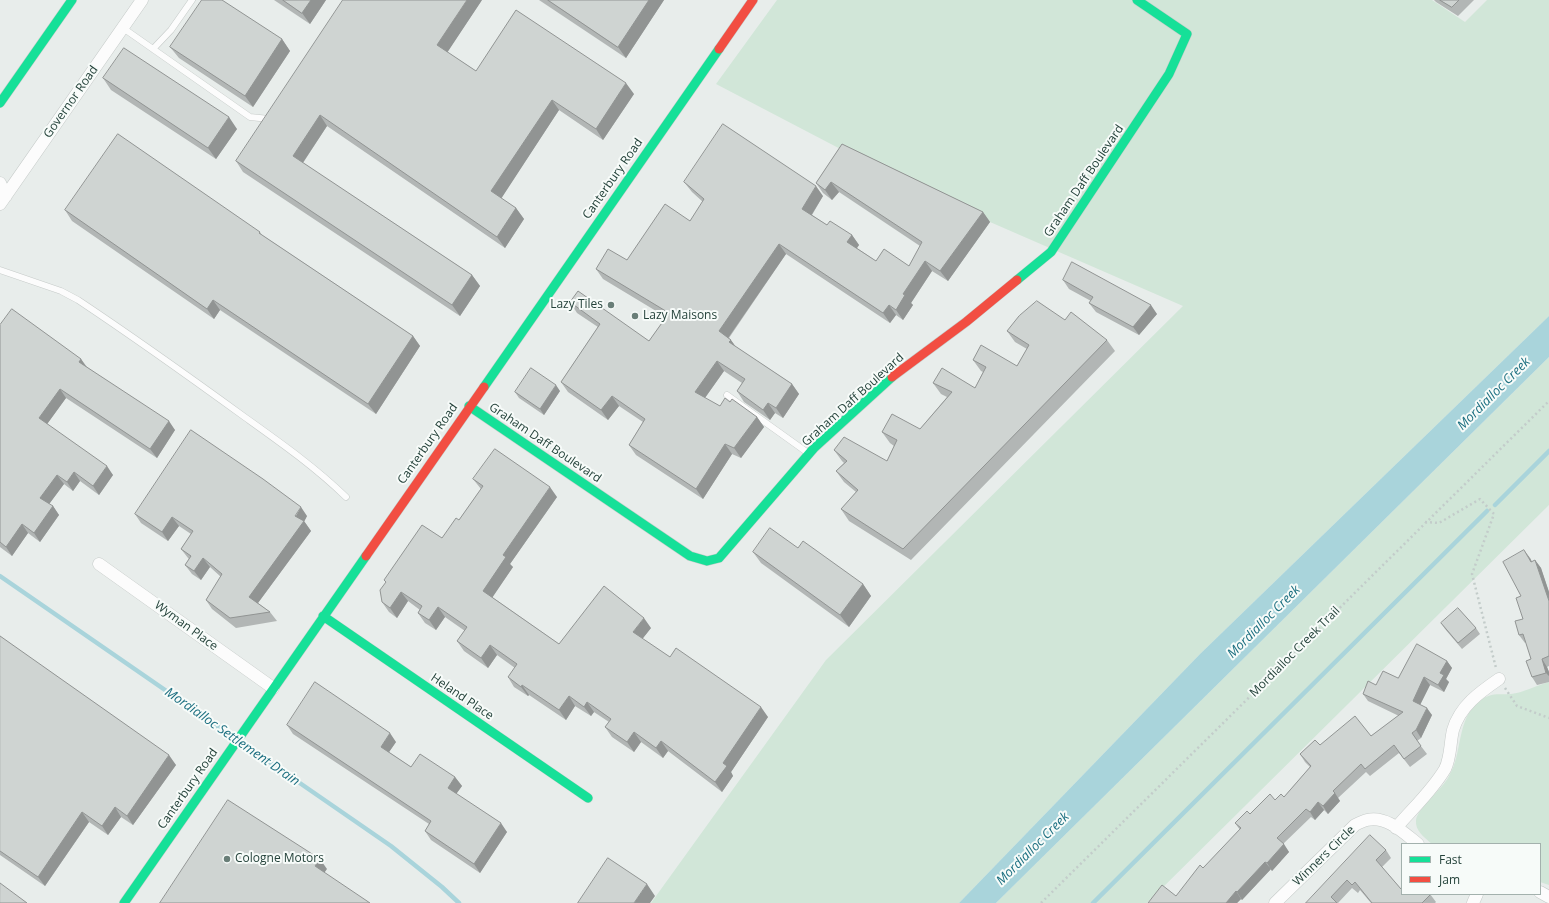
<!DOCTYPE html>
<html>
<head>
<meta charset="utf-8">
<style>
  body { margin:0 }
  #map { position:relative; width:1549px; height:903px; overflow:hidden; background:#e8edeb; font-family:"Open Sans",sans-serif }
  canvas { display:block }
  .legend { position:absolute; left:1401px; top:843px; width:140px; height:52px; box-sizing:border-box; background:#f7fbf9; border:1px solid #a3b1ad; margin:0; padding:5px 7px; list-style:none; font-size:12px; color:#24423a }
  .legend li { display:flex; align-items:center; gap:8px; height:20px }
  .legend b { width:20px; border:1px solid #a3b1ad }
</style>
</head>
<body>
<div id="map">
<canvas width="1549" height="903"></canvas>
<ul class="legend">
<li><b style="height:5px;background:#16e098"></b>Fast</li>
<li><b style="height:5px;background:#f24e42"></b>Jam</li>
</ul>
</div>
<script>
const ctx = document.querySelector('canvas').getContext('2d');
ctx.lineJoin = 'round';
function paint(path, color) { ctx.fillStyle = color; ctx.fill(path, 'evenodd'); }
function stroke(path, color, width, dash) { ctx.strokeStyle = color; ctx.lineWidth = width; ctx.lineCap = dash ? 'butt' : 'round'; ctx.setLineDash(dash || []); ctx.stroke(path); }
function label(font, color, halo, rows, align = 'center') {
  ctx.font = font + ' "Open Sans",sans-serif'; ctx.lineWidth = 4; ctx.setLineDash([]); ctx.textBaseline = 'middle'; ctx.strokeStyle = halo; ctx.fillStyle = color; for (const [text, x, y, turn = 0] of rows) {
    ctx.save(); ctx.translate(x, y); ctx.rotate((+turn || 0) * Math.PI / 180); ctx.textAlign = isNaN(turn) ? turn : align; if (halo) ctx.strokeText(text, 0, 0); ctx.fillText(text, 0, 0); ctx.restore();
  }
}
paint(new Path2D(`
  M777 0H1432L1465 22 1487 0H1549V316L1200 654 959 903H651L826 660 1183 306 990 222 850 154 716 84Z
  M1549 357V505L1147 903H996Z
  M1549 682V885L1540 882V844H1432C1424 837 1415 831 1416 820 1418 807 1443 789 1449 776 1463 753 1456 720 1479 701 1492 692 1498 695 1511 694 1522 693 1538 685 1549 682Z`), '#d1e6d8');
paint(new Path2D(`
  M1549 316V357L996 903H959L1200 654Z`), '#a9d4db');
stroke(new Path2D(`
  M1495 505 1549 451
  M0 576 391 846 442 887 459 903
  M1093 903 1487 511`), '#a9d4db', 4.5);
const lane = new Path2D(`
  M123 28 250 117 269 119 270 118
  M153 49 171 30 192 0
  M0 270 61 291 78 300C135 338 191 378 246 418 281 443 315 467 346 497
  M727 395 808 453`);
const street = new Path2D(`
  M0 183 6 196
  M0 204 142 0
  M99 564 273 688
  M1396 828C1412 809 1432 791 1445 769 1451 757 1450 742 1453 730 1460 706 1480 692 1499 679
  M1540 892 1549 897
  M1275 903 1355 825C1359 823 1363 821 1367 820 1386 815 1404 833 1418 844
  M1473 903 1477 894`);
const fast = new Path2D(`
  M0 103 72 0
  M1017 280 1051 252 1169 74 1187 34 1137 0
  M484 387 719 49
  M469 406 690 556 707 561 719 558 814 448 892 377
  M323 616 588 798
  M124 903 366 556`);
const jam = new Path2D(`
  M719 49 753 0
  M892 377 966 322 1017 280
  M366 556 484 387`);
stroke(lane, '#c5cac8', 7);
stroke(street, '#c5cac8', 13);
stroke(fast, '#c3cbc8', 10);
stroke(jam, '#c3cbc8', 10);
stroke(new Path2D(`
  M1425 522 1439 523 1480 499 1494 514 1472 574 1496 668
  M1505 688 1517 706 1549 718
  M1041 903 1549 401`), '#c3ccca', 2.5, [2, 3]);
stroke(lane, '#fcfcfc', 6);
stroke(street, '#fcfcfc', 12);
stroke(fast, '#16e098', 9);
stroke(jam, '#f24e42', 9);
paint(new Path2D(`
  M274 0H326L310 24Z
  M482 0 447 52 476 71 634 94 603 140 559 110 501 198 516 208 524 219 505 248 327 126 303 163 472 275 480 286 460 316 243 172 236 161Z
  M539 0H664L626 58Z
  M1434 0H1474L1458 16 1436 2Z
  M282 39 290 51 253 107 179 58 170 47Z
  M103 78 237 129 216 159 111 90Z
  M842 144 983 212 990 222 948 281 932 271 911 303 913 305 903 320 896 315 890 323 786 254 729 338 736 347 792 384 799 394 783 418 775 413 770 420 744 402 737 391 742 383 724 371 705 398 720 406 730 402 757 417 764 427 741 458 732 454 703 499 636 455 629 445 643 422 619 406 608 420 568 392 561 382 598 327 577 313 570 302 649 341 666 317 603 279 596 269 627 260 690 221 703 202 692 192 684 182 823 196 812 215 827 225 852 235 859 245 857 248 876 261 909 266 920 246 839 192 832 200 823 193 816 183Z
  M65 210 260 232 262 235 413 336 420 346 376 414 220 310 214 319 72 221Z
  M1063 280 1157 314 1139 335 1096 312 1089 303 1091 301 1069 289Z
  M1065 320 1107 340 1115 351 911 560 849 521 841 509 856 492 844 482 836 471 844 463 842 461 834 450 887 461 894 446 890 443 882 432 920 429 947 397 941 394 933 383 975 388 983 372 981 371 973 360 1017 366 1027 349 1015 342 1007 331Z
  M0 325 81 359 87 367 175 430 157 458 66 398 47 424 113 475 99 495 80 481 73 491 64 484 49 504 53 506 59 515 40 542 28 533 12 556 0 547Z
  M560 391 544 415 519 398 515 392Z
  M473 479 557 497 510 564 513 567 492 597 559 644 651 628 642 639 670 657 768 717 731 772 733 776 722 792 668 751 663 758 641 742 634 752 612 737 605 727 609 722 594 712 591 716 575 706 566 720 529 695 528 696 514 687 508 677 515 668 497 655 488 668 464 651 457 641 465 631 445 617 436 630 425 623 418 613 420 610 408 601 397 618 389 612 382 602 386 582 384 580 442 538 459 520 481 489Z
  M135 514 307 516 304 521 311 531 258 603 270 612 277 621 236 628 212 609 206 600 221 577 210 567 201 580 192 574 185 565 189 559 188 558 181 549 191 534 179 526 168 541 141 523Z
  M798 548 863 584 871 596 849 627 761 563 753 552Z
  M1530 558 1532 562 1535 560 1541 568 1549 592V666L1547 667 1549 672V682L1537 685 1532 677 1531 659 1526 642 1525 643 1519 635 1523 619 1521 596Z
  M1441 623 1476 628 1480 634 1462 649 1445 629Z
  M0 636 176 765 133 825 121 817 108 835 89 822 45 886 0 855Z
  M1447 661 1452 668 1446 679 1449 682 1444 692 1430 685 1420 705 1432 715 1421 738 1417 741 1427 754 1410 767 1399 753 1370 776 1366 772 1338 798 1340 801 1328 814 1324 810 1315 820 1311 817 1283 844 1289 852 1272 871 1271 869 1242 900 1241 899 1237 903H1148L1176 896 1240 830 1235 823 1250 814 1284 797 1310 767 1305 762 1300 754 1320 745 1371 736 1399 716 1368 701 1363 694 1376 685 1398 678Z
  M287 725 396 742 389 752 411 767 455 777 462 786 456 794 507 832 480 873 431 840 425 831 429 824 293 734Z
  M1386 850 1391 858 1382 867 1401 889 1430 894 1436 902 1435 903H1371L1360 890 1358 893 1352 888 1338 903H1306Z`), '#b2b6b5');
paint(new Path2D(`
  M311 0H326L310 24 302 13Z
  M467 0H482L445 56 437 45Z
  M649 0H664L626 58 618 47Z
  M282 39 290 51 253 107 245 96Z
  M626 83 634 94 603 140 596 129Z
  M552 100 559 110 499 202 491 191Z
  M320 115 327 126 300 167 293 156Z
  M229 117 237 129 216 159 208 148Z
  M831 182 839 192 832 200 825 190Z
  M816 186 823 196 809 219 802 209Z
  M516 208 524 219 505 248 497 237Z
  M983 212 990 222 948 281 940 271Z
  M852 235 859 245 854 252 847 242Z
  M779 244 786 254 726 341 719 331Z
  M925 261 932 271 911 303 913 305 903 320 896 310 903 294Z
  M472 275 480 286 460 316 452 305Z
  M213 300 220 310 214 319 207 309Z
  M889 305 896 315 890 323 883 313Z
  M1151 305 1157 314 1139 335 1133 327Z
  M413 336 420 346 376 414 368 404Z
  M731 340 738 350 729 342Z
  M81 359 87 368 79 362Z
  M717 361 724 371 702 402 695 392Z
  M792 384 799 394 783 418 776 408Z
  M556 385 560 391 544 415 540 409Z
  M60 389 66 398 45 427 39 418Z
  M612 396 619 406 608 420 601 410Z
  M768 403 775 413 770 420 763 410Z
  M757 417 764 427 741 458 734 448Z
  M169 421 175 430 157 458 150 449Z
  M725 444 732 454 703 499 696 489Z
  M107 466 113 475 99 495 93 486Z
  M74 472 80 481 73 491 67 482Z
  M57 475 64 484 47 507 40 498Z
  M550 487 557 497 510 564 513 567 490 601 483 591 503 555Z
  M53 506 59 515 40 542 34 533Z
  M301 507 307 516 304 522V521L311 531 255 607 249 597Z
  M172 517 179 526 168 541 162 532Z
  M22 524 28 533 12 556 6 547Z
  M1524 550 1530 558 1536 570 1531 562Z
  M203 558 210 567 201 580 194 571Z
  M1535 560 1541 568 1549 592V601Z
  M863 584 871 596 849 627 840 615Z
  M401 592 408 601 397 618 390 608Z
  M438 607 445 617 436 630 429 620Z
  M644 618 651 628 640 642 633 632Z
  M490 645 497 655 488 668 481 658Z
  M1542 659 1547 667 1549 672V676L1546 673Z
  M1447 661 1452 668 1446 679 1449 682 1444 692 1438 685 1440 673Z
  M1424 677 1430 685 1418 709 1413 701Z
  M522 685 529 695 528 696 521 687Z
  M569 696 575 706 566 720 559 710Z
  M587 702 594 712 591 716 584 707Z
  M761 707 768 717 731 772 733 776 722 792 715 782 723 763Z
  M1427 708 1432 715 1421 738 1416 730Z
  M634 732 641 742 634 752 627 742Z
  M390 733 396 742 387 755 381 747Z
  M661 741 668 751 663 758 656 748Z
  M169 755 176 765 133 825 127 816Z
  M455 777 462 786 454 797 448 788Z
  M1335 793 1340 801 1328 814 1323 806Z
  M1318 802 1324 810 1315 820 1310 812Z
  M115 807 121 817 108 835 102 826Z
  M82 812 89 822 45 886 38 877Z
  M501 823 507 832 480 873 474 864Z
  M1284 844 1289 852 1272 871 1267 863Z
  M320 859 327 869 322 876 315 866Z
  M1265 862 1271 869 1242 900 1237 892Z
  M647 884 655 896 650 903H634Z
  M1236 891 1241 899 1237 903H1226Z`), '#919493');
const building = new Path2D(`
  M202 0H222L282 39 245 96 170 47Z
  M283 0H311L302 13Z
  M343 0H467L437 45 476 71 516 10 626 83 596 129 552 100 491 191 516 208 497 237 320 115 293 156 472 275 452 305 236 161Z
  M548 0H649L618 47Z
  M1440 0H1459L1452 7Z
  M124 48 229 117 208 148 103 78Z
  M723 124 816 186 802 209 827 225 830 221 852 235 847 242 876 261 884 249 909 266 922 242 831 182 825 190 816 183 842 144 983 212 940 271 925 261 903 294 905 295 896 310 889 305 883 313 779 244 719 331 731 340 729 342 792 384 776 408 768 403 763 410 737 391 745 379 717 361 695 392 720 406 725 398 730 402 732 399 757 417 734 448 725 444 696 489 629 445 645 419 612 396 601 410 561 382 600 324 570 302 578 291 649 341 669 313 596 269 608 249 627 260 665 204 690 221 704 199 684 182Z
  M118 134 260 232 259 233 413 336 368 404 213 300 207 309 65 210Z
  M1072 262 1151 305 1133 327 1089 303 1093 297 1063 280Z
  M1037 301 1065 320 1071 312 1107 340 903 549 841 509 858 490 836 471 847 461 834 450 844 437 887 461 897 440 882 432 892 414 920 429 952 392 933 383 942 368 975 388 986 367 973 360 981 345 1017 366 1029 345 1007 331 1019 316Z
  M12 309 81 359 79 362 169 421 150 449 60 389 39 418 107 466 93 486 74 472 67 482 57 475 40 498 53 506 34 533 22 524 6 547 0 542V325Z
  M531 368 556 385 540 409 515 392Z
  M191 430 263 479 301 507 295 516 304 521 249 597 270 612 230 618 206 600 222 574 203 558 194 571 185 565 191 556 181 549 193 531 172 517 162 532 135 514Z
  M495 449 550 487 503 555 506 557 483 591 559 644 604 586 644 618 633 632 670 657 676 648 761 707 723 763 727 766 715 782 661 741 656 748 634 732 627 742 605 727 611 719 587 702 584 707 569 696 559 710 522 685 521 687 508 677 517 664 490 645 481 658 457 641 467 627 438 607 429 620 418 613 422 606 401 592 390 608 382 602 380 590 386 582 384 580 422 525 442 538 456 518 459 520 483 486 473 479Z
  M770 528 798 548 803 541 863 584 840 615 753 552Z
  M1524 550 1531 562 1535 560 1549 601V656L1542 659 1546 673 1532 677 1526 661 1531 659 1523 634 1519 635 1515 621 1523 619 1516 598 1521 596 1503 562Z
  M1458 608 1476 628 1458 643 1441 623Z
  M0 636 169 755 127 816 115 807 102 826 82 812 38 877 0 851Z
  M1417 644 1447 661 1440 673 1444 675 1438 685 1424 677 1413 701 1427 708 1416 730 1412 733 1421 746 1404 759 1394 745 1365 769 1361 764 1333 791 1335 793 1323 806 1318 802 1310 812 1306 809 1277 838 1284 844 1267 863 1265 862 1237 892 1236 891 1226 903H1148L1162 885 1176 896 1200 865 1203 868 1241 828 1235 823 1247 811 1250 814 1270 794 1275 800 1281 794 1284 797 1311 766 1300 754 1315 740 1320 745 1355 716 1371 736 1403 712 1363 694 1368 681 1376 685 1383 671 1398 678Z
  M315 682 390 733 381 747 411 767 420 754 455 777 448 788 501 823 474 864 425 831 431 821 287 725Z
  M228 800 320 859 315 866 370 903H160Z
  M1370 835 1386 850 1376 860 1401 889 1402 887V894H1431L1422 903H1372L1355 882 1352 885 1347 880 1331 897 1337 903H1306Z
  M608 858 647 884 634 903H578Z
  M0 883 27 903H0Z`);
paint(building, '#cfd4d2');
stroke(building, '#919493', 1);
for (const [x, y, r, color] of [
  [611,305,4,"#697e78"],
  [635,316,4,"#697e78"],
  [227,859,4,"#697e78"]
]) { const dot = new Path2D(); dot.arc(x, y, r, 0, 2 * Math.PI); ctx.fillStyle = color; ctx.fill(dot); stroke(dot, '#f7fbf9', 1.5); }
label('12px', '#24423a', '#f7fbf9', [
  ["Governor Road",71,102,-55],
  ["Canterbury Road",613,179,-55],
  ["Graham Daff Boulevard",1084,181,-56],
  ["Graham Daff Boulevard",853,400,-42],
  ["Graham Daff Boulevard",545,443,34],
  ["Canterbury Road",428,444,-55],
  ["Wyman Place",186,626,36],
  ["Mordialloc Creek Trail",1295,652,-45],
  ["Heland Place",462,697,34],
  ["Canterbury Road",188,789,-55],
  ["Winners Circle",1324,856,-44]
]);
label('12px', '#24423a', '#f7fbf9', [
  ["Lazy Tiles",603,305,"right"],
  ["Lazy Maisons",643,316],
  ["Cologne Motors",235,859]
], 'left');
label('italic 13px', '#1c6f80', '#f7fbf9', [
  ["Mordialloc Creek",1494,394,-45],
  ["Mordialloc Creek",1264,622,-45],
  ["Mordialloc Settlement Drain",232,737,35],
  ["Mordialloc Creek",1033,849,-45]
]);
</script>
</body>
</html>
